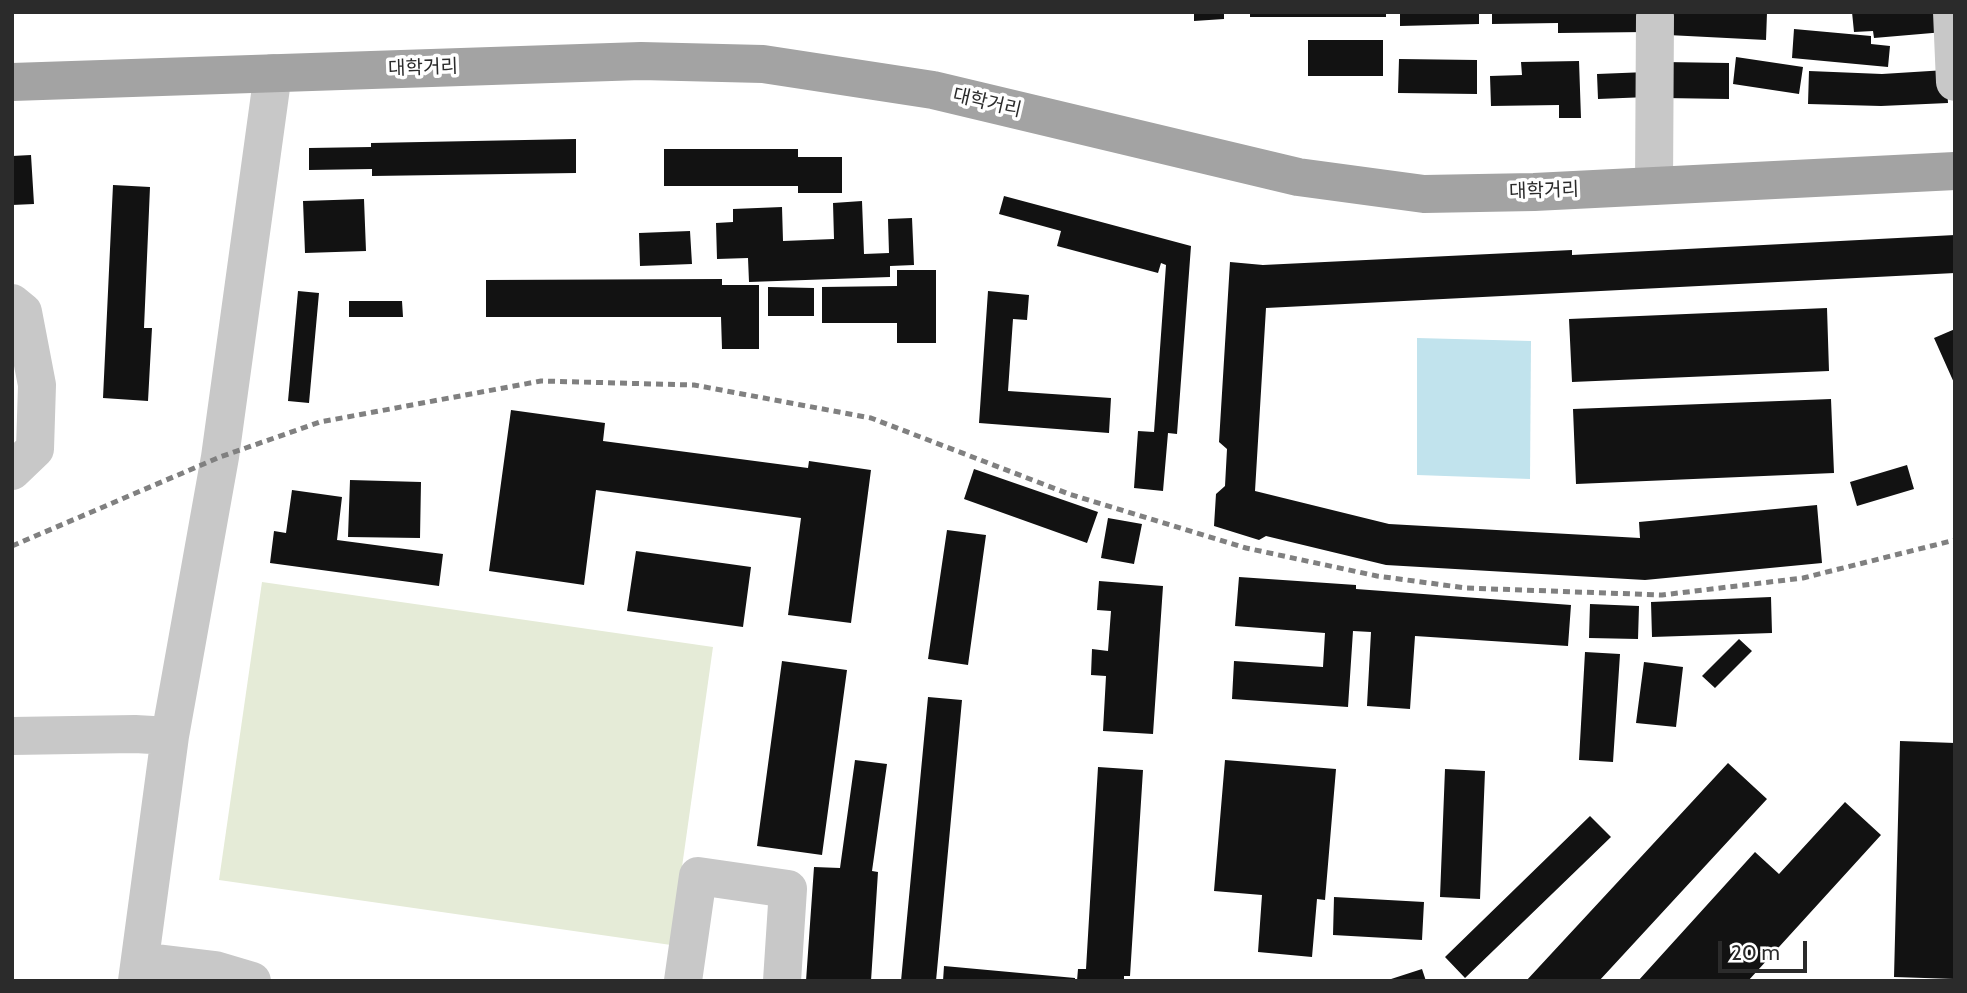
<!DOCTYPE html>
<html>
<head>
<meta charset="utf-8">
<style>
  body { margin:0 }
  #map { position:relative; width:1967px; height:993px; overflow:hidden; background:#fff; font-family:Cabin,sans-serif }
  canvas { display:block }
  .frame { position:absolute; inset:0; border:14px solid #2b2b2b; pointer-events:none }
  .scale { position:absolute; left:1718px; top:941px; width:89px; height:32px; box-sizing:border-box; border:4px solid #2b2b2b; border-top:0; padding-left:9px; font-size:21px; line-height:24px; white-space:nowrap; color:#2b2b2b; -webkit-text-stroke:5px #fff; paint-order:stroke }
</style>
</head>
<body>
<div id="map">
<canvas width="1967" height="993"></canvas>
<div class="frame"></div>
<div class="scale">20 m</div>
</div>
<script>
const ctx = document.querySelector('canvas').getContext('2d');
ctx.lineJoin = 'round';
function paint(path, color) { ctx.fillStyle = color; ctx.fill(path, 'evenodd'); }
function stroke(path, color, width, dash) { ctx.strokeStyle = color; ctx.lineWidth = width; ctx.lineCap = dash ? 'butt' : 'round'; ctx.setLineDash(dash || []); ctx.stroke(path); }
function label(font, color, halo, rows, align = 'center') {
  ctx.font = font + ' Cabin,"Noto Sans KR",sans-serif'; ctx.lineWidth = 7; ctx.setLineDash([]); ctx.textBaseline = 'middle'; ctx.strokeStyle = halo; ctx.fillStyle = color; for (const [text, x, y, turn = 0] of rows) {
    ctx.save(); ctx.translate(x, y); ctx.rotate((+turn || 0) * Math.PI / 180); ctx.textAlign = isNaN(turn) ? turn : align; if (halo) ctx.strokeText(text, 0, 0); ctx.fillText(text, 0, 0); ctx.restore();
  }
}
paint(new Path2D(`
  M262 582 713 647 671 945 219 880Z`), '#e5ebd7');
paint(new Path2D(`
  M1417 338 1531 341 1530 479 1417 475Z`), '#c1e3ed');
paint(new Path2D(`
  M1194 12H1224V19L1194 21Z
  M1250 12H1386V17H1250Z
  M1400 12H1479V24L1400 26Z
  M1492 12H1646V32L1558 33V23L1492 24Z
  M1669 12 1767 13 1766 40 1668 35Z
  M1852 12H1942L1944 32 1874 38 1873 31 1854 32Z
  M1794 29 1871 36V44L1890 46 1888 67 1792 58Z
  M1308 40H1383V76H1308Z
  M1736 57 1803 67 1799 94 1733 84Z
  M1399 59 1477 60V94L1398 93Z
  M1579 61 1581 118H1559V105L1491 106 1490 76 1522 75 1521 62Z
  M1664 62 1729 63V99L1664 98Z
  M1946 70 1948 103 1881 106 1808 104 1809 71 1882 74Z
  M1647 72 1648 97 1598 99 1597 74Z
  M576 139V173L372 176V169L309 170V148L371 147V143Z
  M664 149H798V157H842V193H798V186H664Z
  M31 155 34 204 12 205V156Z
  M113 185 150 187 144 328H152L148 401 103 398Z
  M1004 196 1191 246 1177 434 1168 433 1163 491 1134 488 1138 431 1154 432 1166 265 1161 263 1158 273 1057 246 1061 231 999 214Z
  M364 199 366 251 305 253 303 201Z
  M862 201 864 254 889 253 888 219 912 218 914 265 890 266V277L749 282 748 258 717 259 716 223 733 222V209L782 207 783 241 834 239 833 203Z
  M690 231 692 264 640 266 639 233Z
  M1955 235V273L1266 308 1255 491 1389 524 1640 538 1639 522 1817 505 1822 563 1645 580 1386 565 1266 536 1259 540 1214 526 1216 494 1225 486 1227 449 1219 442 1230 262 1263 265 1572 250V255Z
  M897 270H936V343H897V323H822V287L897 286Z
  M722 279V285H759V349H722L721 317H486V280Z
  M768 287 814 288V316H768Z
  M298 291 319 293 309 403 288 401Z
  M988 291 1029 295 1027 320 1013 319 1008 391 1111 398 1109 433 979 423Z
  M349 301H402L403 317H349Z
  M1827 308 1829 371 1572 382 1569 319Z
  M1955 329V385L1934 338Z
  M1831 399 1834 473 1576 484 1573 409Z
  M511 410 605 423 603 441 808 468 809 461 871 470 851 623 788 615 801 518 596 490 584 585 489 571Z
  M1907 465 1914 489 1857 506 1850 482Z
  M974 469 1098 512 1087 543 964 499Z
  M350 480 421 482 420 538 348 537Z
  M292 490 342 497 337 540 443 554 439 586 270 563 274 531 286 533Z
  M1108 518 1142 524 1134 564 1101 558Z
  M947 530 986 535 968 665 928 659Z
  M636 551 751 567 743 627 627 611Z
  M1239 577 1356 585V589L1571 605 1568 646 1415 636 1410 709 1367 706 1371 632 1353 631 1348 707 1232 699 1234 661 1323 667 1325 633 1235 626Z
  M1099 581 1163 586 1153 734 1103 731 1106 676 1091 675 1092 649 1108 651 1111 611 1097 610Z
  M1771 597 1772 633 1652 637 1651 602Z
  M1590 604 1639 606 1638 639 1589 638Z
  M1739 639 1752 651 1715 688 1702 676Z
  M1585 652 1620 654 1613 762 1579 760Z
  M782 661 847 670 822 855 757 846Z
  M1644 662 1683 667 1676 727 1636 723Z
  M928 697 962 700 936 981H901Z
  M1900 741 1955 743V979L1894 977Z
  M855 760 887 764 872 871 878 872 871 981H806L814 867 840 868Z
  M1225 760 1336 769 1325 900 1317 899 1312 957 1258 952 1262 895 1214 891Z
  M1728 763 1767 799 1599 981H1526Z
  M1098 767 1143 770 1130 976H1124V981H1077L1078 969H1086Z
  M1445 769 1485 771 1480 899 1440 897Z
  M1845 802 1881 835 1748 981H1638L1755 852 1779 874Z
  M1590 816 1611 837 1465 978 1445 957Z
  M1334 897 1424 902 1422 940 1333 935Z
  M944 966 1075 978V981H943Z
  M1422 969 1426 981H1388V980Z`), '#121212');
stroke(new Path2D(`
  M1952 12 1955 82
  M1654 186 1655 16
  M12 303 23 312 37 385 35 449 12 471
  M12 736 135 734 170 736
  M140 961 215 970 252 981
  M137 981 170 736 220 457 273 73
  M683 981 698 876 788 889 782 981`), '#c8c8c8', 38);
stroke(new Path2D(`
  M12 82 641 61 763 64 933 90 1298 177 1424 194 1534 192 1955 171`), '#a3a3a3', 38);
stroke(new Path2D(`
  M12 546 220 457 320 422 541 381 694 385 871 418 1069 494 1246 548 1377 576 1466 588 1662 595 1803 578 1955 540`), '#808080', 5, [7, 5]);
label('19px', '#2b2b2b', '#fff', [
  ["대학거리",423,68,-2],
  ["대학거리",987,103,13],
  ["대학거리",1544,191,-2]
]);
</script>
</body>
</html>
